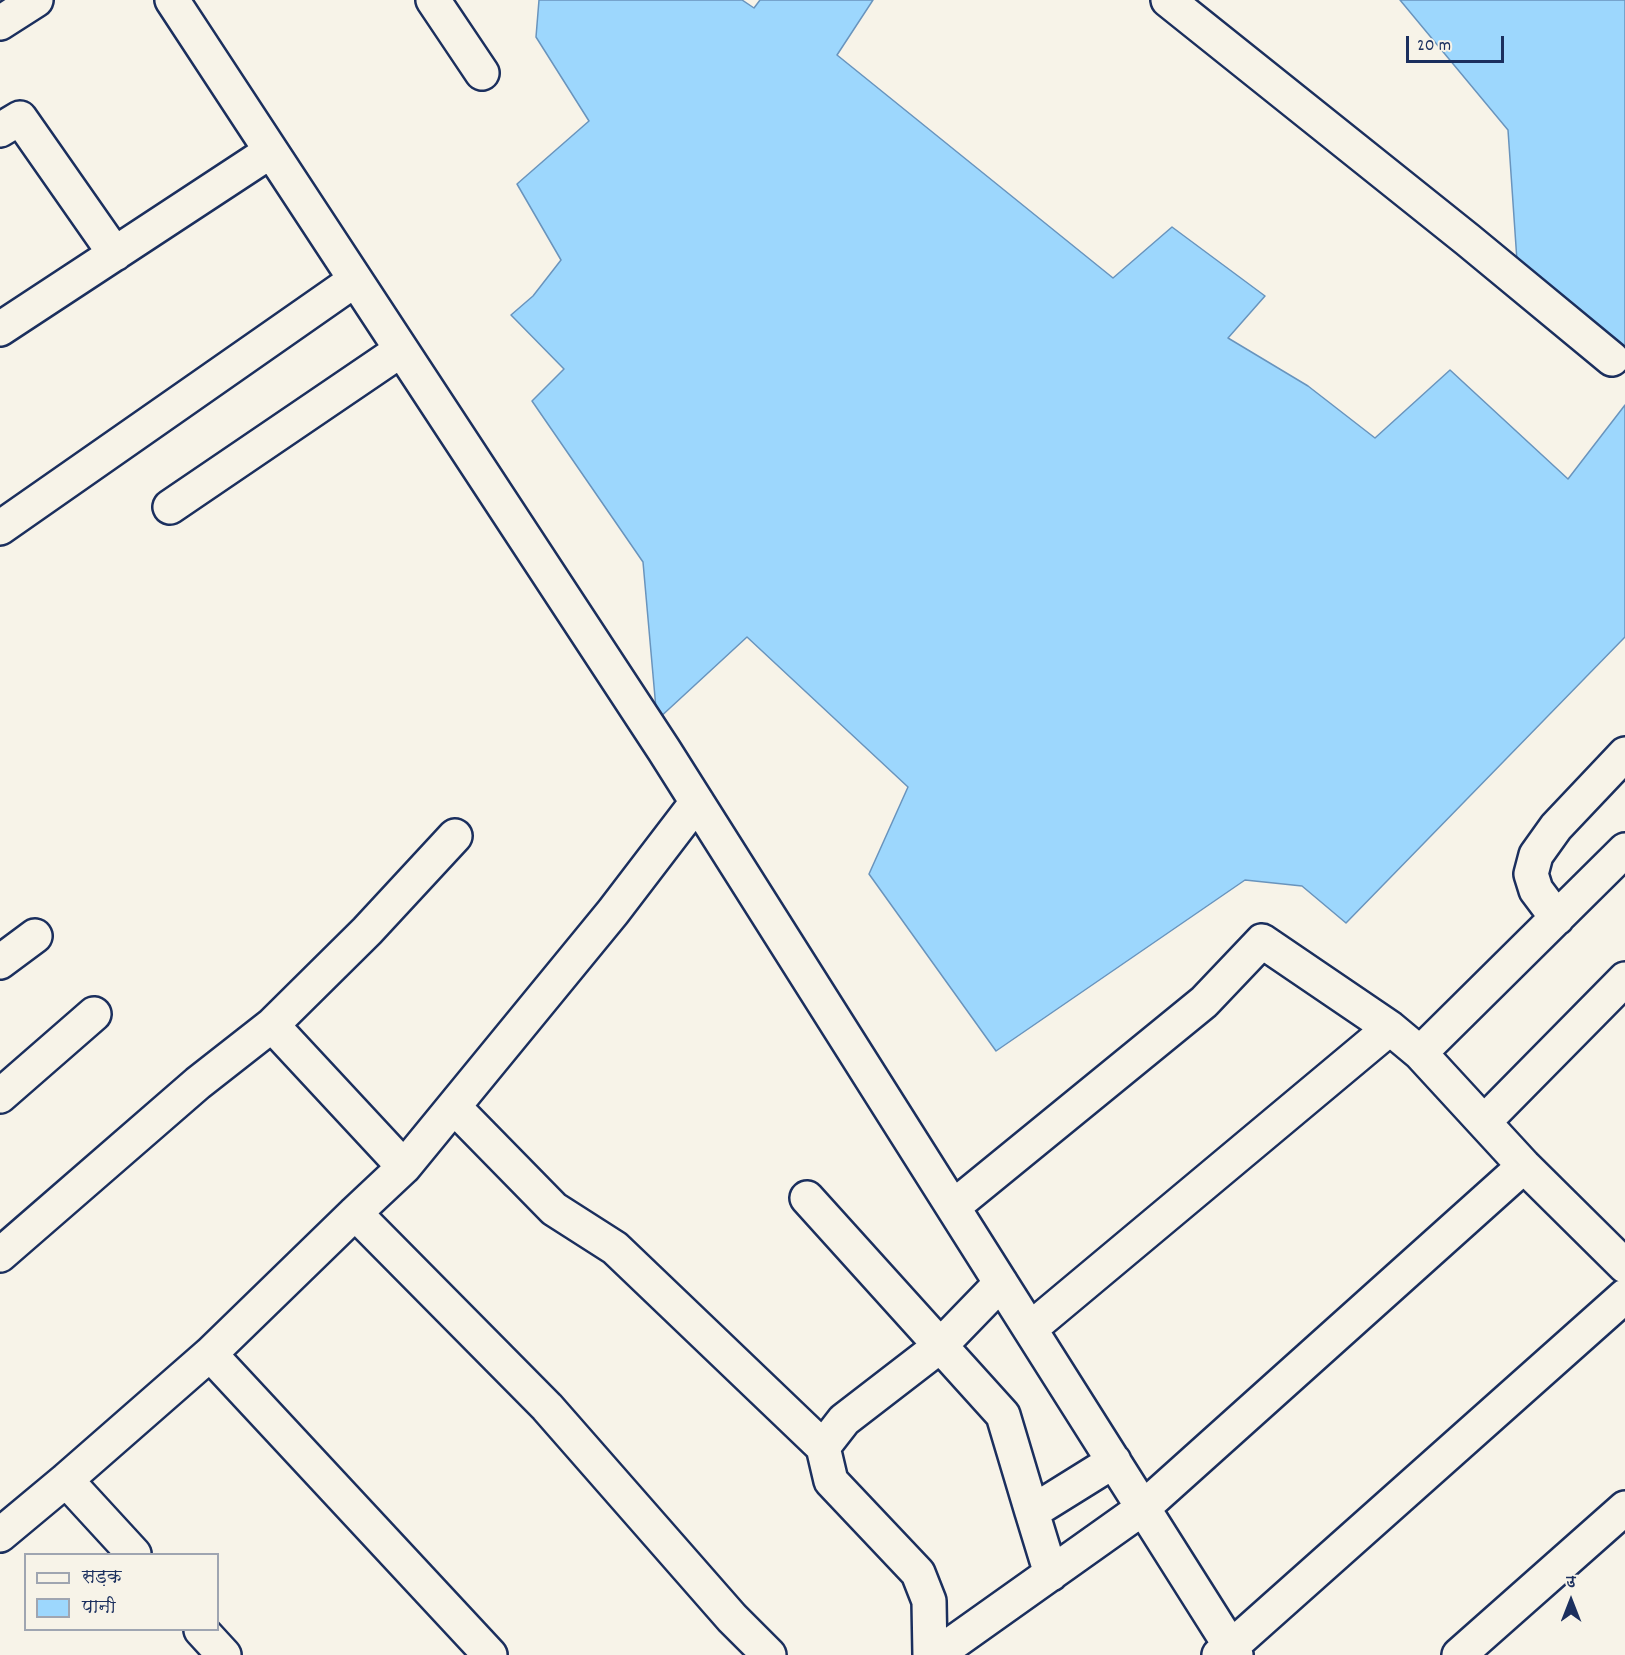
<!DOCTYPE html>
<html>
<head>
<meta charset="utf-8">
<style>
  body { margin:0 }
  #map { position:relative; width:1625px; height:1655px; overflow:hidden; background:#f7f3e8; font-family:Dekko,"Playpen Sans Deva",sans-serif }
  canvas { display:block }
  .legend { position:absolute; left:24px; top:1553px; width:195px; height:78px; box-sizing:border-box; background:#f7f3e8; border:2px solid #9fa5b1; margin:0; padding:8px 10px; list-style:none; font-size:18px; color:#1b2f5e }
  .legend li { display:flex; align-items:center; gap:12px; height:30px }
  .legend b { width:30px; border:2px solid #9fa5b1 }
  .north { position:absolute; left:1541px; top:1571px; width:60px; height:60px; -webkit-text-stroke:4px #f7f3e8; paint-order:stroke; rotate:0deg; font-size:16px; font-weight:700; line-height:24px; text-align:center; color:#1b2f5e }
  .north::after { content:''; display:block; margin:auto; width:21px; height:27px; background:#1b2f5e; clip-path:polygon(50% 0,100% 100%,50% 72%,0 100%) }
  .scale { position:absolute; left:1406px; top:36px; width:98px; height:27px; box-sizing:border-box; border:3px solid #1b2f5e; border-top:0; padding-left:8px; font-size:18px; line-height:21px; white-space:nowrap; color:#1b2f5e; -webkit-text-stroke:4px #f7f3e8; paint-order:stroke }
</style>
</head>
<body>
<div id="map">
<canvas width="1625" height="1655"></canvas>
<ul class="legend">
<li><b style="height:8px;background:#f7f3e8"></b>सड़क</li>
<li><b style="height:16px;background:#9dd7fd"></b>पानी</li>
</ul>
<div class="north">उ</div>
<div class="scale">20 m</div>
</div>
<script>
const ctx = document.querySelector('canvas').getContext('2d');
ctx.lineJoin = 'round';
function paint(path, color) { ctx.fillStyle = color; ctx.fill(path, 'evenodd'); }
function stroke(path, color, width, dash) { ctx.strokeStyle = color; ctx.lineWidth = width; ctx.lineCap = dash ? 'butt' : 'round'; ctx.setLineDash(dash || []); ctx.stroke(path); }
const water = new Path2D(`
  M539 0H742L754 8 760 0H873L837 55 1113 278 1172 227 1265 296 1228 338 1308 386 1375 438 1450 370 1568 479 1625 405V637L1346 923 1302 886 1245 880 996 1051 869 874 908 787 747 637 657 720 643 562 532 401 564 369 511 315 533 296 561 260 517 184 589 121 536 37Z
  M1400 0H1625V351L1517 261 1508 130Z`);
paint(water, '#9dd7fd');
stroke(water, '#6994bd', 1.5);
const minor = new Path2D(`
  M172 0 664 750 1236 1655
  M433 0 482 73
  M1168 0 1468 240 1612 359
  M0 23 36 0
  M0 130 20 118 115 254
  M0 329 271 151
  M170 507 401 350
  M0 528 355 280
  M1557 918 1536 890 1531 874 1536 855 1556 827 1625 754
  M0 962 35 936
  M272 1025 404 1167
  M1420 1053 1625 850
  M0 1096 94 1014
  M454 1107 554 1209 615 1248 823 1447
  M1484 1122 1625 979
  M807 1198 1003 1415 1032 1512 1114 1461
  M953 1207 1204 1002 1262 941 1390 1028 1420 1053 1524 1166 1625 1266
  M355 1213 547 1407 732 1618 769 1655
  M0 1255 198 1083 272 1025 367 931 455 836
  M1030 1329 1390 1028
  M210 1354 490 1655
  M66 1480 134 1554
  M1032 1512 1051 1574
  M0 1535 66 1480 210 1354 355 1213 404 1167 613 912 697 802
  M201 1630 224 1655
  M930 1655 929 1601 918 1573 831 1481 823 1447 844 1420 940 1346 1001 1283
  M931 1655 953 1643 1143 1508 1524 1166
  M1219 1655 1231 1647 1625 1296
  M1459 1655 1625 1508`);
stroke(minor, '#1b2f5e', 38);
stroke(minor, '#f7f3e8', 33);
</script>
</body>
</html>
